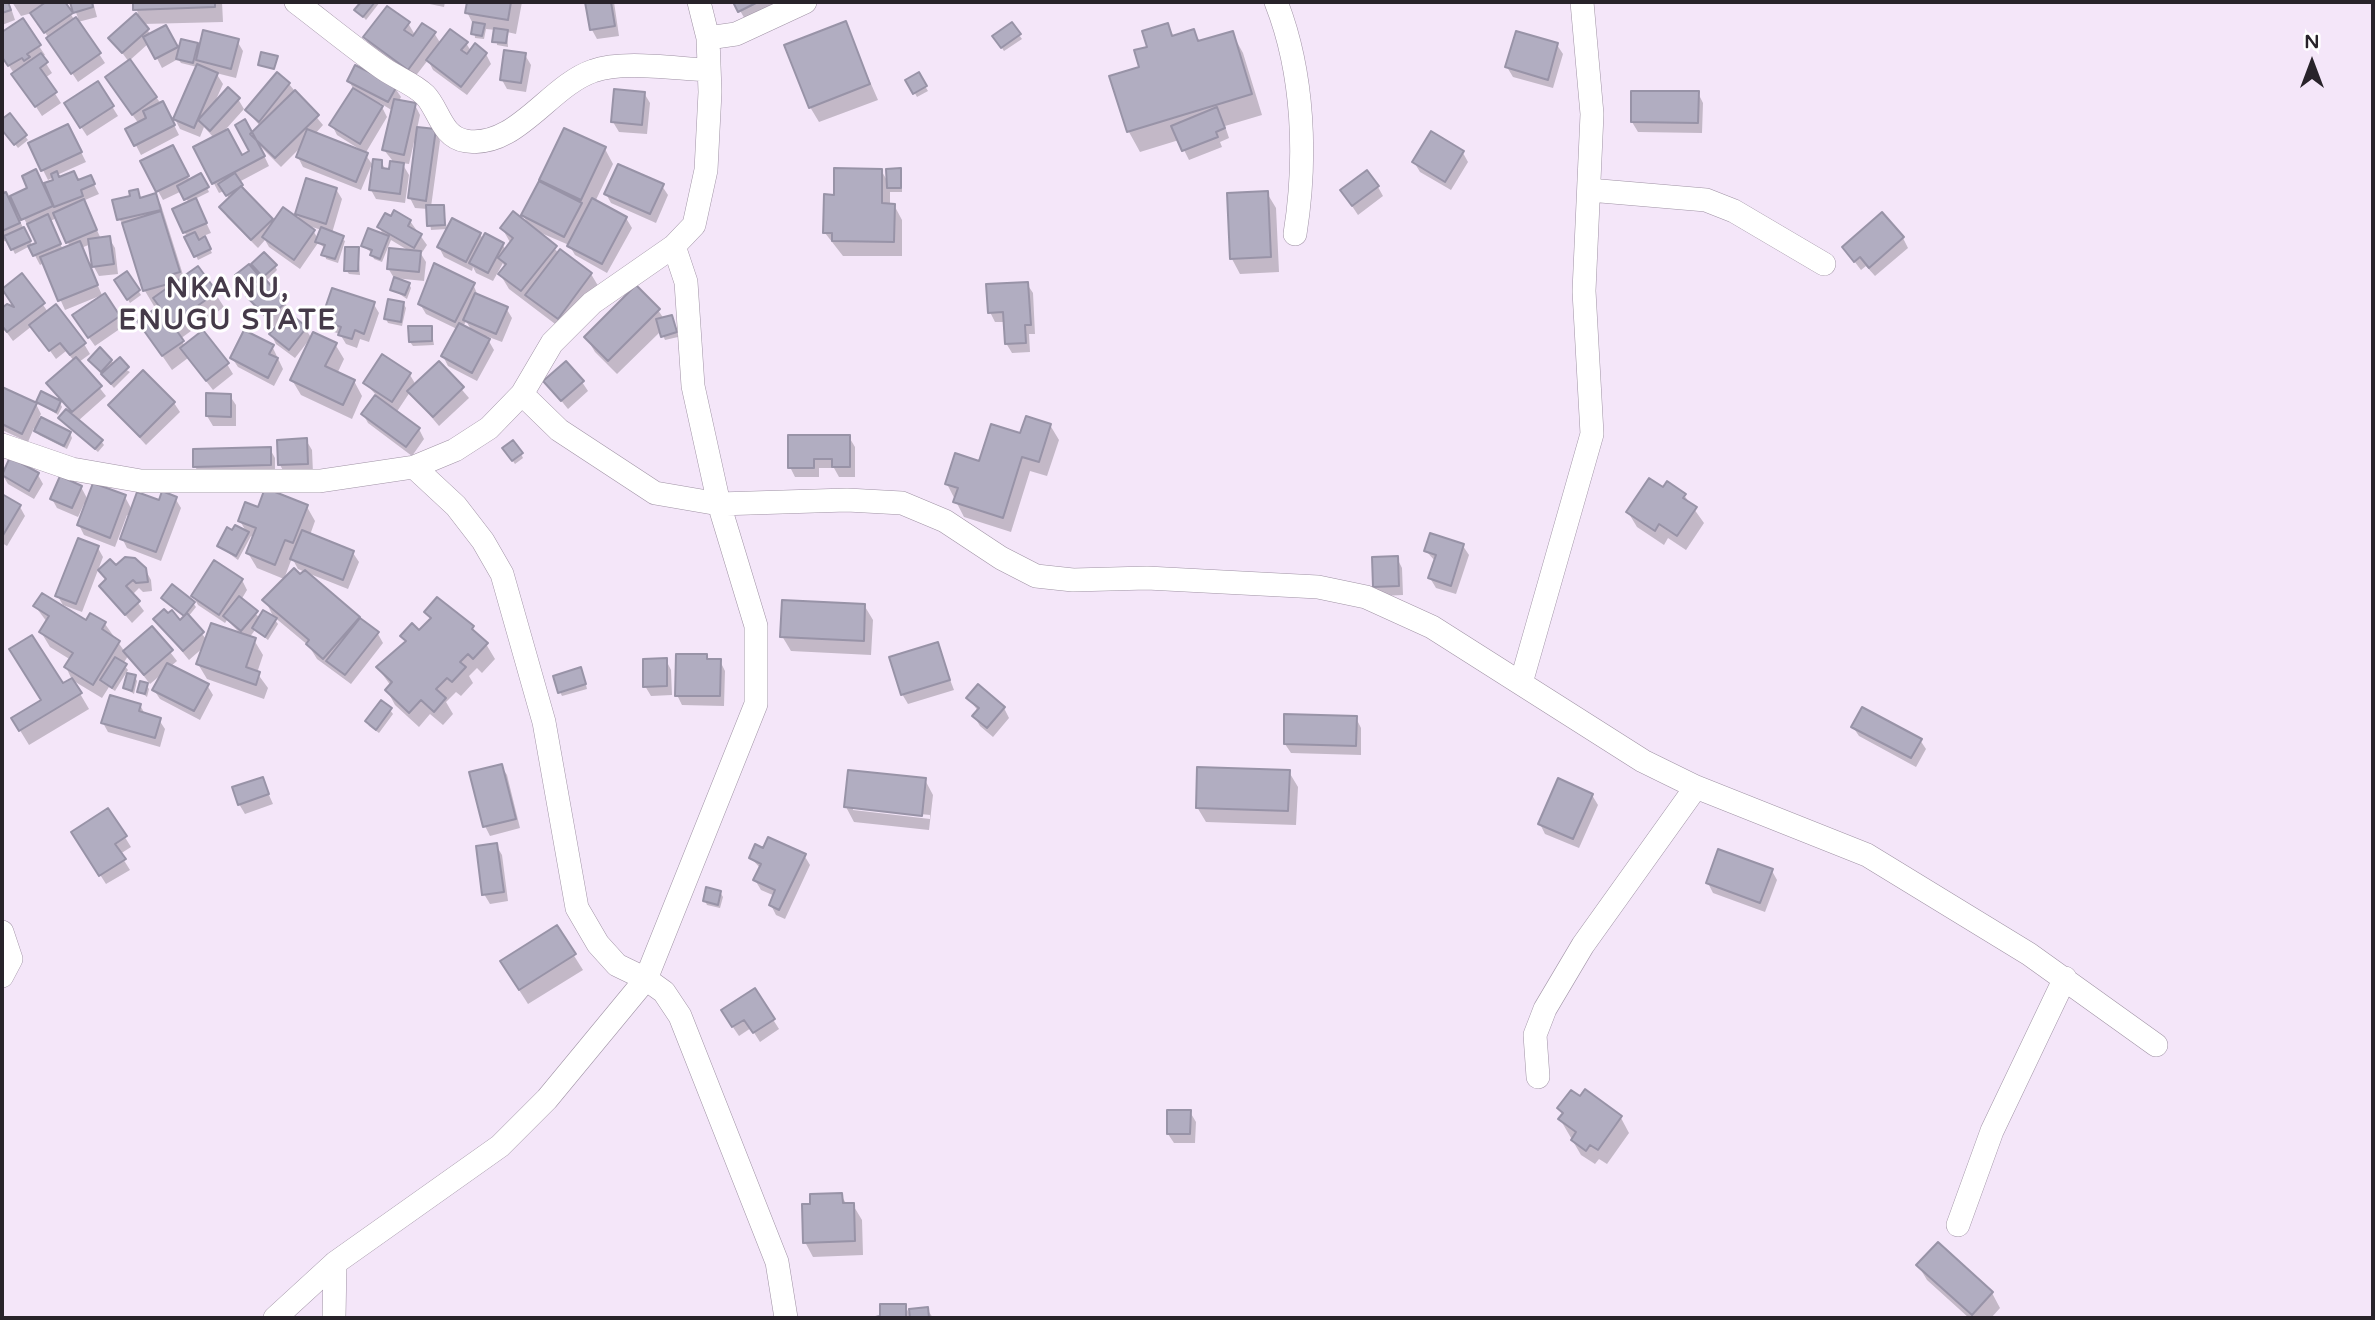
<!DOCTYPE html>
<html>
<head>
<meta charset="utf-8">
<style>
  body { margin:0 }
  #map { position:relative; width:2375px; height:1320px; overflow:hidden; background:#f4e6f9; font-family:"Varela Round",sans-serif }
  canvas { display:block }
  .frame { position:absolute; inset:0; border:4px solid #28232a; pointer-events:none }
  .north { position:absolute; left:2277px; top:28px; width:70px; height:70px; -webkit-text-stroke:5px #fff; paint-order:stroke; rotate:0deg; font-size:19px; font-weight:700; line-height:28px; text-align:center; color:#28232a }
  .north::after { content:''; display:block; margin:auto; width:24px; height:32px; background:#28232a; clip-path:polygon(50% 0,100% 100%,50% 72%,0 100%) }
</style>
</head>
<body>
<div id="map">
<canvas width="2375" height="1320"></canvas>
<div class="frame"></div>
<div class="north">N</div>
</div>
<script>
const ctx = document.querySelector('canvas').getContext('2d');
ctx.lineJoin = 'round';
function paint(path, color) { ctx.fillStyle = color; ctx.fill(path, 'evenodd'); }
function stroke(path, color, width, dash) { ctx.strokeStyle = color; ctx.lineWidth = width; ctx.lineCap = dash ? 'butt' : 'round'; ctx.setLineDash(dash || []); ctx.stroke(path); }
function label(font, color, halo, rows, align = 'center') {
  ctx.font = font + ' "Varela Round",sans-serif'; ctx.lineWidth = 6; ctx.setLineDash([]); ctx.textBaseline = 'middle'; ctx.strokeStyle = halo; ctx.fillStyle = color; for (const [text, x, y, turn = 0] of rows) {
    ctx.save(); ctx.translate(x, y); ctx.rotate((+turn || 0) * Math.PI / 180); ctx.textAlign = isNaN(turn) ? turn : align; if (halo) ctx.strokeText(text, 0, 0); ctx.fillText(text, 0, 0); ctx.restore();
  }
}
paint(new Path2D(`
  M2 2H9L15 20 2 25Z
  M12 2H68L65 5 75 21 78 18 72 2H93L97 17 78 22 105 63 78 82 32 13 21 16Z
  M135 2H222L223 22 143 24 151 35 166 27 180 53 197 44 200 49 237 41 243 51 236 78 216 73 223 84 214 104 238 99 244 109 226 129 242 157 251 152 252 135 261 127 247 111 289 84 323 125 315 134 364 152 337 135 332 125 354 90 349 81 395 88 401 97 399 101 415 105 420 115 417 129 435 131 440 141 431 207 443 206 447 229 431 230 428 209 415 208 410 198 417 142H414L409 164 402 163 409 175 405 203 376 199 371 190 381 162 386 170H391L392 160 384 150 393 111 380 103 387 117 365 154 372 164 361 190 303 167 298 157 302 146 281 167 259 145 269 166 239 182 274 224 302 223 297 214 336 189 342 199 332 233 345 241 338 263 326 259 325 248 318 243 300 269 269 247 265 240 258 248 227 217 222 208 230 200 224 191 219 193 195 148 214 138 204 127 200 137 180 129 175 119 197 67 181 63 178 59 162 68 149 43 129 61 168 113 179 135 141 155 128 130 139 124 112 87 129 62 111 38 138 14ZM305 225 322 230 318 239 314 232Z
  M363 2H380L366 20 357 10Z
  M420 2H445L444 7Z
  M468 2H522L516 34 507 32 508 47 497 45 496 30 486 29 484 39 475 38 474 26 467 12Z
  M587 2H614L619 36 597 39 592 30Z
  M735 2H795L749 26Z
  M22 21 45 55 42 57 52 73 45 78 61 103 42 116 2 55V34Z
  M408 23 415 35 434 33 441 44 466 43 471 51 486 54 491 64 467 95 433 70 428 60 414 78 371 47 365 38Z
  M845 24 878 100 819 122 810 107Z
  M1011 24 1022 39 1004 51 994 36Z
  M1168 25 1174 37 1193 31 1200 42 1232 33 1243 53 1262 115 1225 126 1229 138 1220 142 1222 147 1189 160 1179 140 1140 152 1129 132 1112 77 1141 68 1149 48Z
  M1557 45 1563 54 1553 88 1513 77 1507 67Z
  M525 55 531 65 526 92 507 89 502 80Z
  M918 75 928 91 917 97 908 81Z
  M98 84 118 116 87 136 66 104Z
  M644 93 650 103 647 134 619 132 613 122Z
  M1698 93 1703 103 1702 133 1638 132 1632 122Z
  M9 115 28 140 18 148 2 128V121Z
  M73 136 86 162 57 175 59 179 79 182 90 177 99 194 85 200 86 206 101 239 109 238 115 248 118 274 99 276 94 267 91 244 81 248 102 295 65 310 44 263 40 265 30 246 15 254 8 240 2 242V186L33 247 38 244 12 197 46 193V185L56 181 54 177 48 180 30 144ZM57 218 70 247 63 250 50 221Z
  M605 149 613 164 595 202 626 218 632 228 607 273 575 255 569 245 534 230 559 253 591 274 600 289 567 333 509 289 500 274 505 268 503 263 493 281 476 273 473 267 472 271 444 257 439 247 480 234 483 239 502 244 506 250 511 244 502 228 529 226 523 215 544 186 541 180Z
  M1463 153 1468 162 1451 190 1420 172 1414 162Z
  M178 157 190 181 201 175 209 192 195 199 211 233 203 236 212 253 198 260 174 210 189 203 182 191 163 200 158 191Z
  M881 170 888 182 900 170 902 174V192H890V205H894L902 220V256H843L825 233 835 196Z
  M662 186 668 195 656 223 611 203 606 194Z
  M1378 187 1383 196 1358 215 1348 200Z
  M137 191 142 199 156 195 161 205 184 278 215 293 224 307 180 339 185 346 227 364 233 374 213 390 188 358 172 370 139 322 166 302 154 306 145 291 126 228 119 219Z
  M1267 193 1276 208 1279 272 1240 274 1232 259Z
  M410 221 427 245 421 254 426 262 424 281 394 278 388 268 411 252 391 240 382 262 374 259 372 253 363 246 384 236 379 227Z
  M1903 238 1908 248 1875 276 1866 266 1861 270 1844 248Z
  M358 249 360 275 349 274 346 270Z
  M434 265 473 284 478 296 506 308 512 318 502 342 486 336 494 350 477 381 448 366 443 356 457 329 426 314 420 304ZM466 321 472 331 463 327Z
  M249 266 262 284 266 279 255 268 275 266 277 270 265 282 285 303 290 312 288 315 305 328 312 339 335 344 344 359 337 374 354 381 362 396 352 419 301 395 292 380 309 340 295 358 276 344 271 334 276 329 254 306 248 297 251 294 239 280Z
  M127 273 141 295 130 303 116 280Z
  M22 275 48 312 84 344 90 354 79 362 106 396 78 421 101 441 104 445 98 452 63 422 61 418 74 415 49 383 74 361 66 351 56 359 32 326 13 341 2 326V310L7 306 16 310 3 290Z
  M409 284 411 288 407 299 392 289Z
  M1027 284 1033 293 1035 334H1029L1030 352 1012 353 1006 343 1005 322H995L990 312Z
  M104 296 124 326 95 346 80 325Z
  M373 303 379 313 369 342 360 339 357 348 346 344 340 334 328 330 323 320Z
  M403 303 406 308 402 326 388 323 386 319Z
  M658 310 664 319 674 321 678 337 665 340 661 331 617 374 595 352 586 337Z
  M431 327 434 345 413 346 410 342Z
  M272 346 283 369 274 386 238 367 232 358Z
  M111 361 130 372 114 388 92 364Z
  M439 363 469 398 439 426 410 392 396 413 419 429 424 439 412 456 368 423 363 414 377 396 365 383 410 375 416 385Z
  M546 382H582L588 391 568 409Z
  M2 388 36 404 41 414 39 418 70 433 72 438 67 449 39 435 34 428 28 442 2 430Z
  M230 396 236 405V426H213L207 416Z
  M38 402 60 403 62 407 58 415Z
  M174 403 180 412 146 445 110 406Z
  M1050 425 1059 440 1047 476 1030 471 1011 532 964 517 947 484 1021 435Z
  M849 437 855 447V477H839L834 468H819V477H795L790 467Z
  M306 440 312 450 313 473 285 474 280 465Z
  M270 449 275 458V474L200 476 195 466Z
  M507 453 521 454 523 458 515 464Z
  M11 459 38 475 43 484 34 499 8 484 2 474Z
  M81 487 88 500 125 497 132 510 175 498 181 508 161 561 127 548 122 538 130 516 127 515 115 547 84 535 79 525 87 505 84 504 78 517 57 508 52 499Z
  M1663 489 1684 495 1704 523 1686 550 1668 538 1664 545 1637 527 1628 512Z
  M2 496 20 507 25 516 7 546 2 543Z
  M307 507 315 521 310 535 353 553 359 562 348 589 305 572 378 634 383 643 351 684 317 659 309 646 273 616 265 600 305 572 298 569 292 558 284 579 257 568 248 553 254 538 251 536 238 560 219 546 247 533 240 521 259 509Z
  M1463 546 1469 555 1456 594 1436 588 1430 578 1436 562 1426 551Z
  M98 548 103 557 82 612 63 605 57 595Z
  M1397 558 1402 568 1403 595 1380 596 1374 586Z
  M116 568 145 569 151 580 152 591 143 592 139 588 132 595 144 611 132 623 101 586 107 581 100 570Z
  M242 580 247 590 241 600 260 618 275 620 278 624 268 640 255 630 249 638 254 640 263 655 257 673 268 688 264 699 207 679 198 664 205 646 189 660 155 619 180 622 185 618 163 598 193 603 196 607 188 617 207 640 242 635 227 620 225 623 198 605 193 596Z
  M864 605 873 620 871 655 791 651 782 636Z
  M35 606 86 623 105 624 125 652 152 629 177 661 171 666 207 685 213 695 200 720 160 699 154 690 163 673 150 684 128 656 123 664 128 670 115 691 109 687 102 698 72 680 66 667 71 660 50 647 41 632 47 622Z
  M426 612 486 644 495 659 482 673 477 668 469 676 473 683 461 696 456 692 446 702 453 714 443 725 430 714 419 727 395 705 387 690 391 686 378 668 406 643 402 636 419 632 431 620Z
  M937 645 954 690 908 704 902 694Z
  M706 656 709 661H720L725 671 724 706 682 705 677 695Z
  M666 660 671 670 672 695 651 696 645 686Z
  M583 673 587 689 562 696 560 692Z
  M135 677 137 681 134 694 125 688Z
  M72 680 89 709 29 745 13 719Z
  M146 685 149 689 147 697 139 691Z
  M968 698 1004 708 1009 718 993 737 980 726 974 716 979 712Z
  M140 705 146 716 159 720 165 729 160 747 108 732 103 723Z
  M390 710 393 714 379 733 369 726 367 722Z
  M1356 718 1361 728V755L1291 753 1285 744Z
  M1853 727 1920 740 1926 749 1916 767 1859 736Z
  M501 766 507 775 520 828 490 836 485 826Z
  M1289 772 1298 787 1296 825 1206 822 1197 807Z
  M262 779 273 804 245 814 239 804Z
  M925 780 933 795 929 830 854 822 846 807ZM853 807 930 815V819L853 810Z
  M1592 795 1598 805 1579 848 1545 834 1540 824Z
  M108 810 131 847 120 854 130 870 106 884 79 842Z
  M496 845 502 855 508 901 490 904 484 894Z
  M764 850 804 855 810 865 785 919 776 915 771 905 775 896 761 890 755 880 761 869 751 858Z
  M1772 871 1777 880 1765 912 1713 893 1708 883Z
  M720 892 723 897 720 908 707 905 705 901Z
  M556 927 583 970 528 1004 510 976Z
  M755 991 779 1029 760 1042 751 1028 739 1036 728 1020Z
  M1559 1108 1621 1118 1629 1133 1607 1164 1599 1159 1595 1164 1581 1155 1560 1119 1563 1115Z
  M1190 1112 1196 1122 1195 1143H1174L1168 1134Z
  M841 1195 847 1205H853L862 1220 863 1255 813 1257 805 1242Z
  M1918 1265 1992 1293 2000 1308 1991 1318H1969L1927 1280Z
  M905 1306 912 1318 911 1311 927 1309 933 1318H873Z`), '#0003');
const building = new Path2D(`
  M2 2H8L11 10 2 13Z
  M46 2H65L73 13 44 33 30 13Z
  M70 2H92L93 7 73 13Z
  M133 2H215V7L133 10Z
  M361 2H375L363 17 354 10Z
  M467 2H511L508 20 465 13Z
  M585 2H611L615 26 590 30Z
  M733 2H758L738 12Z
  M387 6 410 22 404 30 413 36 422 23 436 32 408 70 363 37Z
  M136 13 149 29 122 53 108 38Z
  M76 17 101 53 71 74 46 38Z
  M23 18 41 45 27 54 30 57 24 61 22 58 8 66 2 57V32Z
  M846 21 870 84 809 108 784 45Z
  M473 22 485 24 482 36 471 34Z
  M1012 22 1021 34 1001 48 992 36Z
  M1168 23 1172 36 1194 29 1198 41 1233 31 1252 94 1127 132 1109 76 1139 67 1134 50 1147 47 1142 31Z
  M166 25 178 47 155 59 143 37Z
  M494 28 508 30 506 43 492 42Z
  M450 29 468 42 461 50 467 54 475 43 487 53 461 87 426 60Z
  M203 30 239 39 231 69 196 60Z
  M1516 31 1558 43 1548 80 1505 67Z
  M181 39 198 43 193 63 176 59Z
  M504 50 526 53 521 83 500 80Z
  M261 52 278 56 274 69 258 65Z
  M41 53 48 62 40 68 57 92 35 107 11 74Z
  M130 59 157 97 132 115 105 77Z
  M197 64 218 73 194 128 173 119Z
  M355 65 397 86 388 102 347 81Z
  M277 72 290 83 259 122 245 110Z
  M919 72 927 86 913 94 905 80Z
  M98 81 114 106 80 128 64 103Z
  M228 87 240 98 210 131 198 120Z
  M353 88 383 106 360 144 329 125Z
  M614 89 645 92 642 125 611 122Z
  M295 90 319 115 275 158 250 134Z
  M1631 91H1699L1698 123 1631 122Z
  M394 99 416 103 404 155 382 150Z
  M163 101 175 125 134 146 125 129 146 118 143 111Z
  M1217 107 1225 128 1216 132 1218 137 1182 151 1171 126Z
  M10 113 27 135 14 145 2 130V119Z
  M245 119 265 156 212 184 193 147 228 129 242 155 249 151 235 125Z
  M68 124 82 152 41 171 28 143Z
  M417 127 436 129 426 201 408 198Z
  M564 128 606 147 581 200 539 180Z
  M307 129 368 153 356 182 296 157Z
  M1431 131 1464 151 1445 182 1412 162Z
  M173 145 189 176 156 192 140 161Z
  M373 159 382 160V168L389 169 390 161 404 163 400 194 369 190Z
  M618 164 664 184 650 214 604 194Z
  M834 168 882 169V203L895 204 894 242 832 241V233H823L824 194 834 195Z
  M901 168V188H887L886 169Z
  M36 169 53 206 21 220 10 196 27 188 22 176Z
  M1367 170 1379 186 1352 206 1340 190Z
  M57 171 59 177 74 171 78 180 91 175 95 184 81 190 83 196 54 207 44 183 53 180 51 174Z
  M201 173 209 187 184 200 177 186Z
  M235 173 243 185 226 196 218 184Z
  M306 178 337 188 326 224 295 214Z
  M539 181 582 203 564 237 521 215Z
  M241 186 273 219 251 240 219 207Z
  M138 189 140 198 156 193 161 210 117 220 112 200 130 196 129 191Z
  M1268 191 1271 257 1230 259 1227 193Z
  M6 192 20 223 2 231V194Z
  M196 198 207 223 183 233 172 209Z
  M592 198 627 217 602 264 567 246Z
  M84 199 97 230 66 243 53 213Z
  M426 205H444L445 225 427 226Z
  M283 207 315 230 294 260 262 237Z
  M394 210 411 220 408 226 422 234 414 248 377 227 385 213 391 216Z
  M161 211 180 272 170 275 172 283 143 291 122 223Z
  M513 211 557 246 521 291 498 274 506 264 498 258 513 238 500 228Z
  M1882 212 1904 237 1869 268 1860 257 1854 262 1842 247Z
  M48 214 61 244 33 256 28 246 36 243 27 224Z
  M452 218 481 233 466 262 437 247Z
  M24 227 31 241 11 250 4 236Z
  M321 227 344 236 335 259 321 255 325 245 315 242Z
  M368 228 389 236 380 259 370 255 372 250 361 246Z
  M195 232 199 240 205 236 211 249 194 257 184 237Z
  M485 233 504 243 488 273 469 263Z
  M110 236 114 264 92 267 88 239Z
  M80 241 98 285 58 301 40 257Z
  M345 247H359L358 271H344Z
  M389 248 421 251 419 272 387 269Z
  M560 249 592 273 558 319 525 295Z
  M264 252 277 265 263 277 251 264Z
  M434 263 475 283 455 322 418 304Z
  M249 264 261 278 247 290 235 275Z
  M198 266 217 292 172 324 184 341 162 356 137 321 159 306 153 298Z
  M127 271 140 290 127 300 114 280Z
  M22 273 45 303 7 332 2 326V308L7 304 14 307 2 289Z
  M394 277 410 283 405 295 390 290Z
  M265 279 286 302 268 319 246 296Z
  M1028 282 1031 325H1025L1026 343 1005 344 1003 312 988 313 986 284Z
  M636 285 660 309 608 361 584 337Z
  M332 288 375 302 364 334 355 330 352 339 338 335 341 327 321 320Z
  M105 293 120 316 88 338 72 315Z
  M475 293 508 307 496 334 463 320Z
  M388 299 404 302 401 322 384 319Z
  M56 304 86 343 70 355 60 343 49 351 29 325Z
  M289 313 307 327 289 350 269 334Z
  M672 315 677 332 661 337 656 319Z
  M459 323 490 339 472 373 441 356Z
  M408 326H432V341L409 342Z
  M203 330 229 363 206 381 180 348Z
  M244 330 274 345 269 354 278 358 268 378 230 358Z
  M313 332 337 343 325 366 355 380 343 405 290 380Z
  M100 347 112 360 101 372 88 360Z
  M382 354 411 373 392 402 363 383Z
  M76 357 102 386 72 412 46 383Z
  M120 357 129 367 111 384 101 374Z
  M439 361 464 387 433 417 407 391Z
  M566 361 584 381 561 401 543 381Z
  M143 370 175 402 140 437 108 405Z
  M2 387 37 403 22 434 2 424Z
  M41 391 61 401 56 412 36 402Z
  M206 393 231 394V417L206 416Z
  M375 395 420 428 406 447 361 414Z
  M66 409 103 440 95 449 58 418Z
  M1026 416 1051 424 1039 462 1022 457 1003 518 953 502 958 488 945 484 955 453 979 461 991 424 1020 433Z
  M41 417 71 432 64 446 34 431Z
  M788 435H850V467H832V459H814V468H788Z
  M307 438 308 464 278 465 277 440Z
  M513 440 523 453 512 461 502 448Z
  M271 447V465L193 467V449Z
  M10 457 39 473 29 491 2 475Z
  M60 476 82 486 72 508 50 499Z
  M1649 478 1663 487 1667 481 1686 494 1683 498 1697 507 1677 536 1659 524 1655 531 1626 512Z
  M93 483 126 495 110 538 77 525Z
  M265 488 308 505 293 543 285 540 275 565 246 553 256 528 238 521 245 502 258 507Z
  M162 491 177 497 156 552 120 539 137 492 159 500Z
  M2 494 21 505 2 537Z
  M235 525 249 532 236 556 217 546 227 527 232 530Z
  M302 530 354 551 343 580 290 559Z
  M1430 533 1464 544 1451 586 1428 578 1436 555 1424 551Z
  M78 538 99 546 76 604 55 596Z
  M1398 556 1399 586 1373 587 1372 557Z
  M125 557 135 558 146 568 148 582 136 583 133 580 126 586 140 601 125 615 99 586 106 579 98 570 110 559 116 565Z
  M214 560 243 579 219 615 191 596Z
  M294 568 300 574 305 570 360 617 323 659 306 644 309 640 262 600Z
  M172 584 195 602 184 616 161 598Z
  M42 593 86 620 90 613 106 622 102 629 120 641 93 685 64 667 73 653 39 632 49 616 33 606Z
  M239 596 258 611 241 631 223 616Z
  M437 597 474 626 472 629 488 643 473 659 468 654 460 662 466 667 452 682 447 678 436 689 446 698 434 712 421 700 409 713 385 690 392 682 376 667 406 641 400 636 412 623 419 630 431 618 424 612Z
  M782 600 865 604 864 641 780 637Z
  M164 609 168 613 172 610 180 620 187 613 204 632 183 651 153 619Z
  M263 610 277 618 265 637 252 628Z
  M360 618 379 632 345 675 326 661Z
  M211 623 256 638 246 667 260 672 256 685 196 664Z
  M152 626 173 650 144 675 123 651Z
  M32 635 63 683 72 678 82 693 19 731 11 718 41 700 9 649Z
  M938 642 950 680 901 695 889 657Z
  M676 654H707V659H721L720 696H675Z
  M115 657 127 664 112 688 100 680Z
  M667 658V686L643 687V659Z
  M167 663 209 684 194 711 152 690Z
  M581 667 586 684 558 693 553 676Z
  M127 673 136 675 132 691 123 688Z
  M140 681 148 683 145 694 137 692Z
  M978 684 1005 707 987 728 972 716 979 708 966 698Z
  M110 695 141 704 139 711 161 718 155 738 101 723Z
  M381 700 392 708 376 730 365 721Z
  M1862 707 1922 739 1911 758 1851 727Z
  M1284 714 1357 716 1356 746 1284 744Z
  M502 764 516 819 483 827 469 772Z
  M1197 767 1290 770 1288 811 1196 808Z
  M848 770 926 778 922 816 844 807Z
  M263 777 269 794 238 805 232 787Z
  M1558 778 1593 794 1573 839 1538 824Z
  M108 808 127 836 115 844 126 859 99 876 71 832Z
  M768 837 806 854 779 910 769 905 775 890 753 880 761 864 749 858 755 844 763 848Z
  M497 843 504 892 482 895 476 846Z
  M1718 849 1773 869 1760 903 1706 883Z
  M706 887 721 891 718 905 703 901Z
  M557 925 576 954 519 990 500 961Z
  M755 988 775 1019 753 1033 744 1020 732 1027 721 1010Z
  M1585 1089 1622 1116 1598 1150 1590 1145 1586 1151 1571 1140 1576 1132 1558 1119 1563 1113 1557 1108 1571 1090 1580 1096Z
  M1167 1110H1191L1190 1134H1167Z
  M842 1193 843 1203H854L855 1241 803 1243 802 1204H810V1194Z
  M1938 1242 1993 1292 1972 1315 1916 1265Z
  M880 1304H906V1318H871L880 1316Z
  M928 1307 929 1318H910L909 1309Z`);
paint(building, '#b1adc1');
stroke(building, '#9893a7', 2);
const street = new Path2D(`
  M296 2C325 24 354 48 384 69 397 78 414 84 425 95 439 109 441 137 466 141 516 149 549 86 593 71 623 60 677 69 709 70
  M1276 2C1304 73 1307 159 1295 234
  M708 38 736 34 805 2
  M1589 190 1706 200 1734 211 1824 264
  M522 394 559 430 655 493 719 504 847 500 902 503 945 521 1001 558 1036 576 1073 580 1147 578 1318 587 1366 597 1432 627 1643 761 1696 787 1867 855 2029 954 2156 1045
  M2 445 72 469 141 481H320L414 467 455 450 489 428 522 394 552 343 592 303 674 246 694 225 706 170 710 92 708 38 699 2
  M414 467 456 506 483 541 502 574 544 722 577 908 598 944 617 965 646 979 664 992 680 1016 777 1262 786 1318
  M1521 683 1592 434 1584 291 1592 114 1582 2
  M2 932 11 959 2 976
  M1538 1077 1535 1035 1545 1009 1583 945 1696 787
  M1958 1225 1992 1131 2065 978
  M275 1318 335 1263 500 1146 547 1099 646 979 756 704V626L719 504 693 386 686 282 674 246
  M334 1318 335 1263`);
stroke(street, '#9f92a4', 24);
stroke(street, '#fff', 23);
ctx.letterSpacing = '2px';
label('bold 28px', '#453a49', '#fff', [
  ["NKANU,",228,290],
  ["ENUGU STATE",228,322]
]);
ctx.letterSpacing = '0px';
</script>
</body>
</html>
